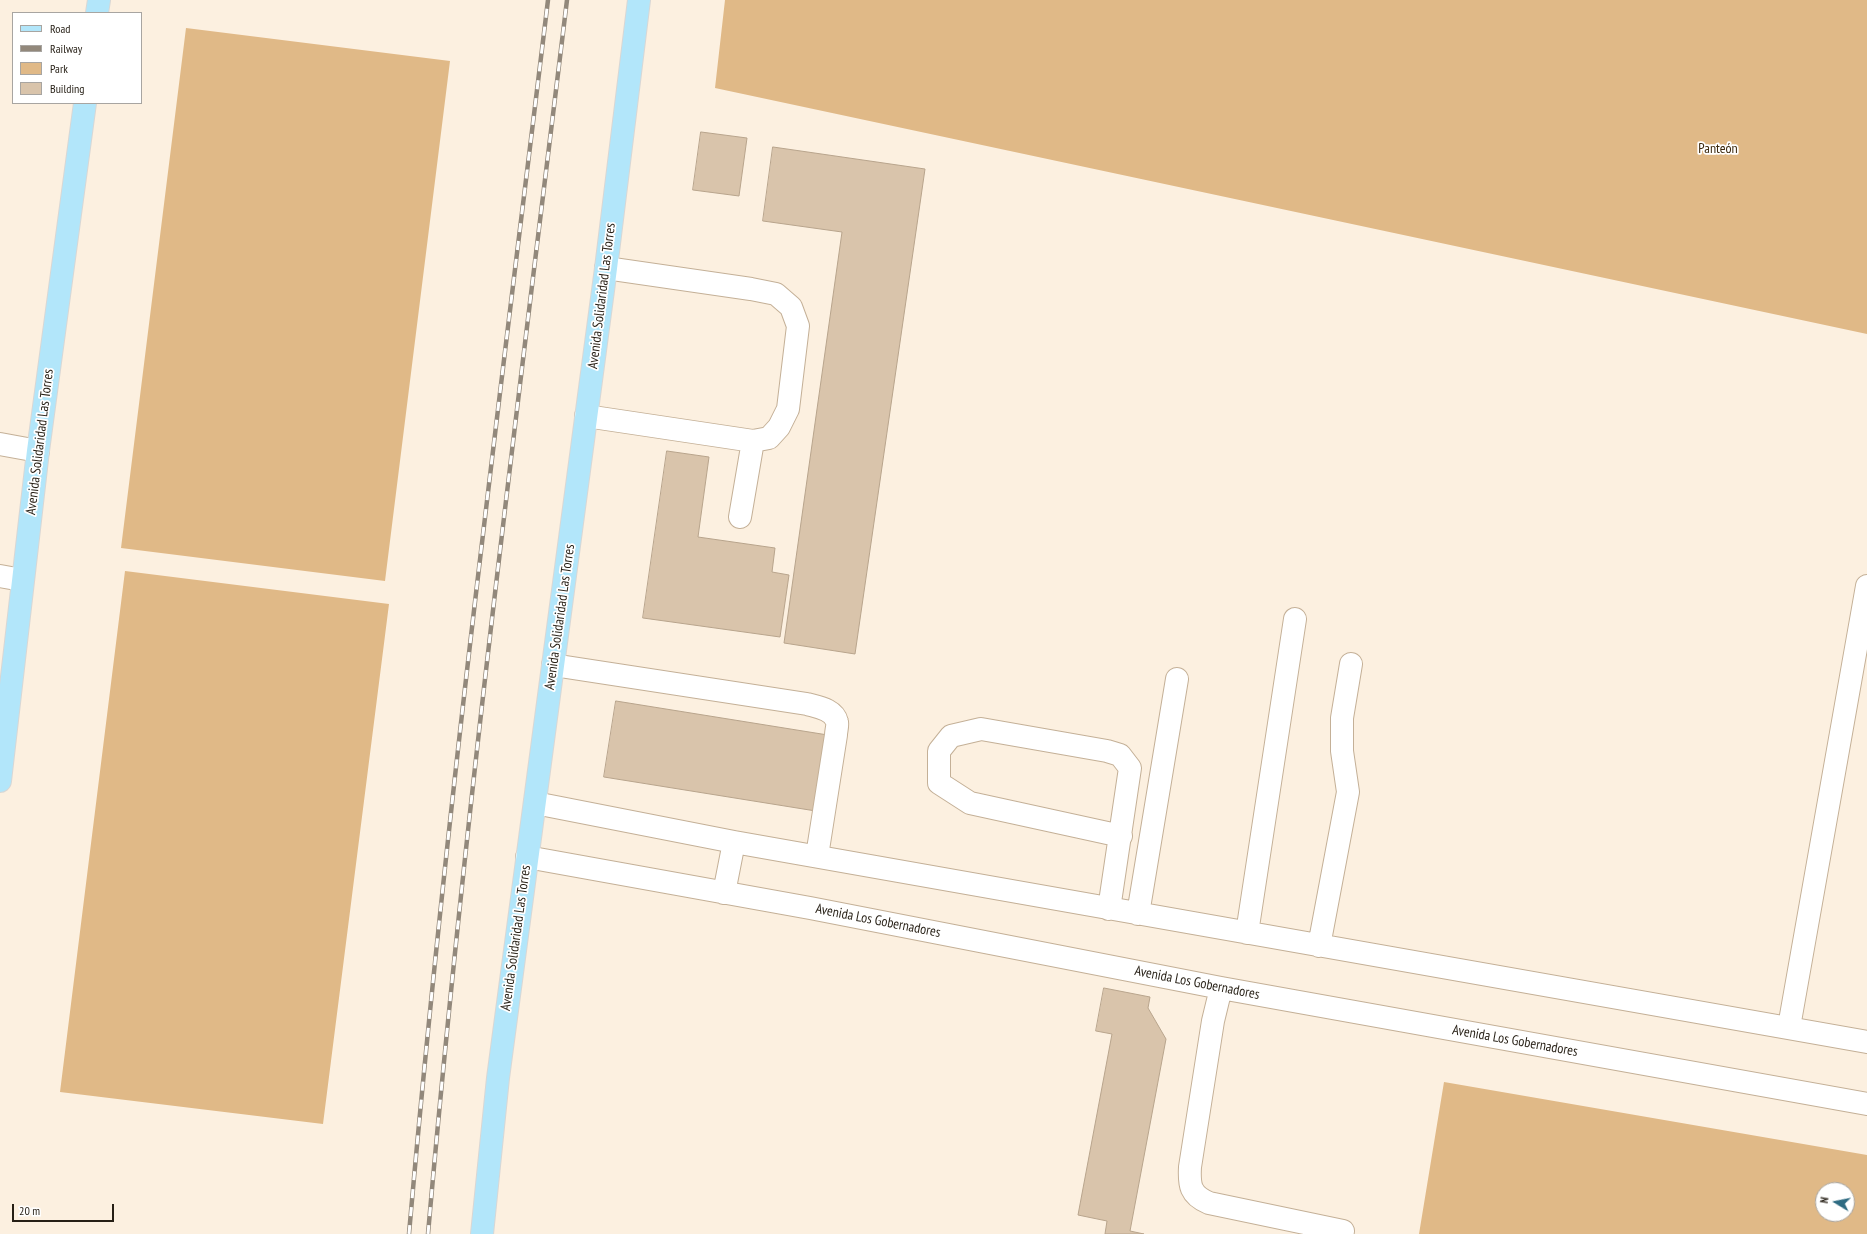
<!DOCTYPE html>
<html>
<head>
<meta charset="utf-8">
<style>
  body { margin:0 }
  #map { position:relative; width:1867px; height:1234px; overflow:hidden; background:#fcf0e0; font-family:"PT Sans Narrow",sans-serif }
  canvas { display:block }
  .legend { position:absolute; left:12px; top:12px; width:130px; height:92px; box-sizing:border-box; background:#fff; border:1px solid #a8a5a1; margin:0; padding:5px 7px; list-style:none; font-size:12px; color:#261f15 }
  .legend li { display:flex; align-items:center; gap:8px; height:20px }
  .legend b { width:20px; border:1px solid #a8a5a1 }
  .north { position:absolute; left:1815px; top:1182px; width:40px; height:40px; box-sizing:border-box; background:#fff; border:1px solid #a8a5a1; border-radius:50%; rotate:280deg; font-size:11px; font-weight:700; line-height:16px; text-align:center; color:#261f15 }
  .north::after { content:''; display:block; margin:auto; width:14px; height:18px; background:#2e6b82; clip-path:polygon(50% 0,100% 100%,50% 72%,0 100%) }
  .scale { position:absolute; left:12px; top:1204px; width:102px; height:18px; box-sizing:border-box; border:2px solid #261f15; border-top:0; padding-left:5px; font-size:12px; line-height:14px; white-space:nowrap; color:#261f15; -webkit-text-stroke:3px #fff; paint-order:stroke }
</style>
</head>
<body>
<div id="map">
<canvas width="1867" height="1234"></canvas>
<ul class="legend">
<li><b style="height:5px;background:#b2e6fa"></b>Road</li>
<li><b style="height:5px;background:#92887b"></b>Railway</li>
<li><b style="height:11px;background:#e0b987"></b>Park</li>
<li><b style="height:11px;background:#d9c4ab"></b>Building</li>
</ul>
<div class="north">N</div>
<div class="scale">20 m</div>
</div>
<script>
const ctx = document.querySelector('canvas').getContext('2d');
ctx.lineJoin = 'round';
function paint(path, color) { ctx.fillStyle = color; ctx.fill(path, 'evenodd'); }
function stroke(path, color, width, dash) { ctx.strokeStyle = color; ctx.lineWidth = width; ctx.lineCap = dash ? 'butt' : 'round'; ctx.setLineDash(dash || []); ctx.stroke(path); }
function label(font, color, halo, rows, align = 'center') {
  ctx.font = font + ' "PT Sans Narrow",sans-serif'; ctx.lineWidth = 3.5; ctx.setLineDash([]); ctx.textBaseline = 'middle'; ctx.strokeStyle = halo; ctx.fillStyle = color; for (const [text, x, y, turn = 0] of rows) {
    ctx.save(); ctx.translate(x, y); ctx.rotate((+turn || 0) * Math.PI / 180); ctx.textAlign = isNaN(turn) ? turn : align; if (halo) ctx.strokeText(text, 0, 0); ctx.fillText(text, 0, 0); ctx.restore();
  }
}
paint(new Path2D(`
  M725 0H1867V334L715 88Z
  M186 28 450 61 385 581 121 548Z
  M125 571 389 604 323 1124 60 1092Z
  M1444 1082 1867 1155V1234H1419ZM1823 1190H1847V1214H1823Z`), '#e0b987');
const building = new Path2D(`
  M701 132 747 138 739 196 693 190Z
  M773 147 925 169 855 654 784 643 842 232 763 221Z
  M667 451 709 457 698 537 775 548 772 572 789 575 780 637 643 618Z
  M616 701 834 736 822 812 604 777Z
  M1104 988 1150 997 1148 1008 1166 1039 1130 1231 1144 1234H1105L1107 1221 1078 1215 1112 1034 1096 1031Z`);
paint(building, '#d9c4ab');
stroke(building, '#b8a48c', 1);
const minor = new Path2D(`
  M586 416 753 441 769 438 779 427 788 409 798 326 791 307 776 294 751 289 606 268
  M0 444 38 451
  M740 517 753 441
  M0 576 22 580
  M553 665 807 704C817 707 834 709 837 722 838 725 836 731 836 735L817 856
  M535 803 734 842 1867 1042
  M527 857 810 908 1221 988 1867 1104
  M724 893 734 842
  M1109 909 1130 768 1120 755 1107 751 981 729 951 736 939 751V783L970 803 1121 836
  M1138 914 1177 679
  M1247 933 1295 619
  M1319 946 1348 792 1342 751V718L1351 664
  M1221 988 1213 1021 1190 1167C1189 1185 1190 1195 1209 1203L1343 1231
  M1789 1027 1867 586`);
const major = new Path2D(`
  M97 13 99 0
  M0 781 38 451 85 103
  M482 1234 498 1078 606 268 639 0`);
stroke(minor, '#c4b097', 24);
stroke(major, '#d8d7d5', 24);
stroke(minor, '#fff', 22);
stroke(major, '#b2e6fa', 22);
const rail = new Path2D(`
  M409 1234C445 822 498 411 548 0
  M428 1234C464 822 517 411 567 0`);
stroke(rail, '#92887b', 4.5);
stroke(rail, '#fff', 3, [9]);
label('14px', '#3a270c', '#fff', [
  ["Panteón",1718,149]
]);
label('14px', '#261f15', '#fff', [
  ["Avenida Solidaridad Las Torres",602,296,-83],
  ["Avenida Solidaridad Las Torres",40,442,-83],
  ["Avenida Solidaridad Las Torres",560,617,-82],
  ["Avenida Los Gobernadores",878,921,11],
  ["Avenida Solidaridad Las Torres",516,938,-82],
  ["Avenida Los Gobernadores",1197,983,11],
  ["Avenida Los Gobernadores",1515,1041,10]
]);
</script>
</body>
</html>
